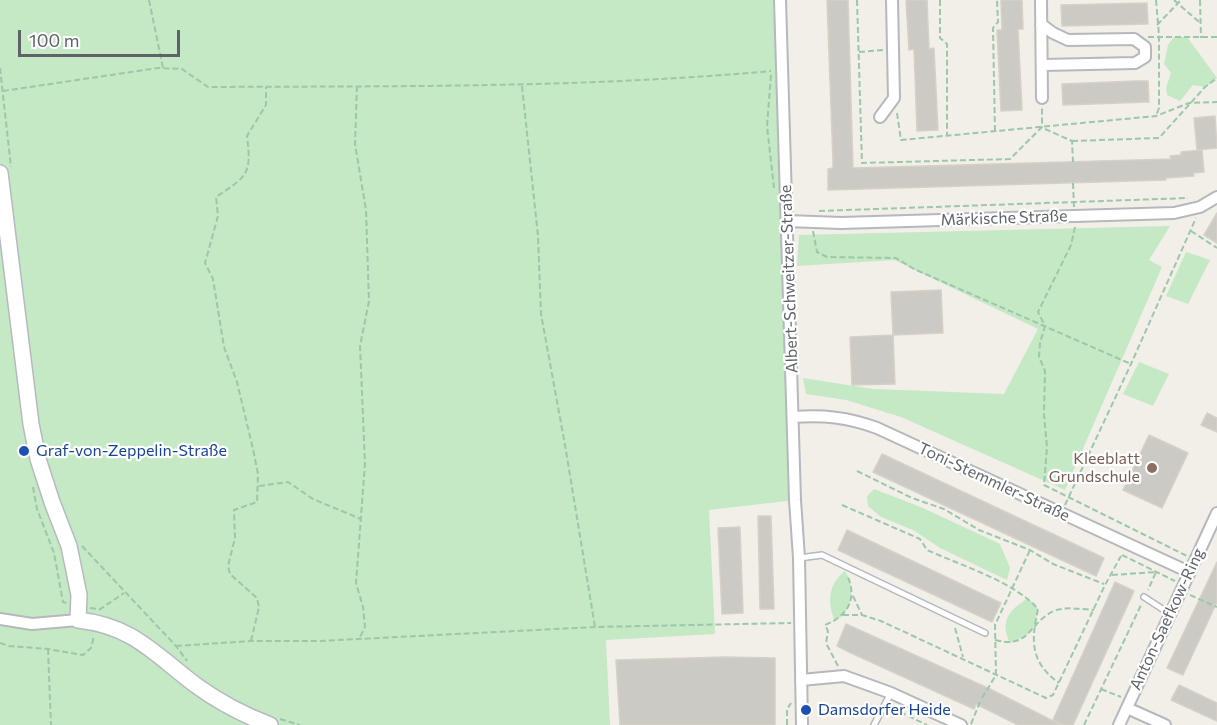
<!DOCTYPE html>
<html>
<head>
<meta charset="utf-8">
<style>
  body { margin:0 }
  #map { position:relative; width:1217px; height:725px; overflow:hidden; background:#f1efe8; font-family:Commissioner,sans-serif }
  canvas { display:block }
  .scale { position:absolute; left:18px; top:30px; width:162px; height:27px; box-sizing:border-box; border:3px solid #5f6368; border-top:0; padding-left:8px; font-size:18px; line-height:21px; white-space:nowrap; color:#5f6368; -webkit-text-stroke:4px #fff; paint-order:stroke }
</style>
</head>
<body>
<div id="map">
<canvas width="1217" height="725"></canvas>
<div class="scale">100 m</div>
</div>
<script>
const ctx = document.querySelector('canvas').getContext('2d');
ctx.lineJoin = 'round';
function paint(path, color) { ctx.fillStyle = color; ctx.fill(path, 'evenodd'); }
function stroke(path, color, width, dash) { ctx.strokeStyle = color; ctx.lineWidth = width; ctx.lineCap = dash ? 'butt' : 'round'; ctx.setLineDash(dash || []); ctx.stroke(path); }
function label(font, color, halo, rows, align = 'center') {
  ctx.font = font + ' Commissioner,sans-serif'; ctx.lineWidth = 4.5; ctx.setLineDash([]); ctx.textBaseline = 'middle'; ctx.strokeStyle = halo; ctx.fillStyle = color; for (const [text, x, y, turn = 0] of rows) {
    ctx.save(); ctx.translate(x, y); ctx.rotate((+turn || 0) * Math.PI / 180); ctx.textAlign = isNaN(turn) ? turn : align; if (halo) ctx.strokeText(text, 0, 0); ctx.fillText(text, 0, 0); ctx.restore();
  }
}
paint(new Path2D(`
  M0 0H773L795 500 709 510 715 634 606 640 610 725H0Z
  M1174 37H1187L1217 78 1205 87 1193 85 1180 101 1167 95 1166 88 1171 73 1164 64 1168 45Z
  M1170 226 1149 260 1162 267 1065 490 901 417 846 400 806 394 803 378 873 389 1004 394 1038 329 894 260 797 266 799 235Z
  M1186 252 1210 260 1188 304 1166 296Z
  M1139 362 1169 374 1153 406 1123 394Z
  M874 489 923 508 1000 544 1010 568 1007 580 940 548 913 530 881 517 868 506 867 496Z
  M845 571C856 589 853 610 835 621 827 603 828 584 845 571Z
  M1028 598 1038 609C1033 633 1033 633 1010 643 999 620 1010 610 1028 598Z`), '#c5e8c5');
const building = new Path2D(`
  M827 0H848L853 168 1171 159 1170 156 1181 155V152L1202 150 1204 172 1193 173 1194 176 1166 178V180L828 190V169L833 168V161Z
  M906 0H927L929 49 934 48 938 130 917 131 914 49 909 50Z
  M1001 0H1022L1023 29H1018L1022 110 1001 111 997 30H1002Z
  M1147 3 1148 24 1062 26 1061 5Z
  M1135 81H1148L1149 102 1063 105 1062 84Z
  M1215 116 1217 148 1197 150 1194 118Z
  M1217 213V243L1204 235Z
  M941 290 943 333 893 335 891 292Z
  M893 335 895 384 852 385 850 337Z
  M1207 413 1217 418V432L1201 425Z
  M1149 435 1188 453 1162 508 1123 490Z
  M882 454 1104 558 1096 576 873 472Z
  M758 516H771L774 609H760Z
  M740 527 743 613 722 614 718 528Z
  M847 530 1001 603 992 622 838 550Z
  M1217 562V602L1183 675 1167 668Z
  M1115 582 1134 591 1073 725H1064L1053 720Z
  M846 624 990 689 1061 725H1018L976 704 974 709 851 653 837 646Z
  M725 657 775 658V725H620L616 660Z
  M1179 685 1217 703V721L1171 700Z`);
paint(building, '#cccac5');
stroke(building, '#d6d1c6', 1.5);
const lane = new Path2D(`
  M799 558 822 555 985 633
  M1144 597 1170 614
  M874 725 891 693`);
const street = new Path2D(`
  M780 0 795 500 799 558 802 725
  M1041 0 1042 98
  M1041 24 1053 33 1068 40 1134 39 1145 47V57L1135 63 1043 65
  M880 117 894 98 892 0
  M787 221 841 223 1174 213 1200 207 1217 197
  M793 417C824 415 847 417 877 428L1189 572
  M0 619 32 624 78 620
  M801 680 844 676 891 693 961 725
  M1127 708 1165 725
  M1119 725 1217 513`);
const secondary = new Path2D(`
  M0 173 31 424 38 459 52 502 69 546 79 595 78 620C134 626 155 655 197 686 219 702 244 715 270 725`);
stroke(lane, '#b5b8bc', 8);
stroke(street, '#b5b8bc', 14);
stroke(secondary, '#b6babf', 18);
stroke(new Path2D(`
  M149 0 163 68
  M857 0 862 163 1010 159 1042 127V107
  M940 0V38L947 44V136
  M1156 0 1159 35V108L1156 116
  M1174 0 1199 22
  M1200 0 1201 38
  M1157 25 1181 0
  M1148 37H1217
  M859 52 883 50
  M0 68 11 167
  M771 75 767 126 774 188
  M357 86 355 144 366 210 369 301 360 346 365 463 356 583 363 607 365 627 360 637
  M522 86 538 236 541 314 565 445 595 627
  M3 91 158 68 182 69 208 87C396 86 584 88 771 71
  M897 113 901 140 1156 116 1189 103 1217 102
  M1045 129 1072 141 1073 162
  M995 131 993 28 998 22 997 0
  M1072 141 1159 138 1205 87 1217 78
  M1073 183 1074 207
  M819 211 1188 198
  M1075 227 1071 245 1038 312 1045 326 1040 343 1039 357 1045 371 1044 415 1047 447 1044 485 1187 556
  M813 231 817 252 827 257 896 258 914 269 1131 364
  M1191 231 1217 248
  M857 471 912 498 944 509 979 530 1030 550 1053 564 1104 584
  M259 486 288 482 313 499 361 519
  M33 487 37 509 54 553 63 602 67 603
  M842 505 920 539 927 550C960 565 1015 582 1038 609 1031 641 1030 662 1059 683
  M1065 505 1131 364 1196 218
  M82 546 176 646 187 661
  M1122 555 1175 581
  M1112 575 1156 572 1148 590
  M1190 595 1217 607
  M853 596 862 615
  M90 608 99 609
  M99 610 124 593
  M843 615H862L881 621 1046 698 1053 695 1105 585 1121 556
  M955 628 963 657
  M995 640C1027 648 1027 629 1047 615 1059 605 1079 609 1094 610
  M251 641 259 607 257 598 230 574 228 566 235 538 234 510 257 502 258 474 253 449 237 382 224 347 213 279 205 263 218 216 216 197C247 176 252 175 247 136L266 105V87
  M0 643 9 646 48 649 83 655 91 648 94 636
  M176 646 251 641H319L595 627 791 623
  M48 649 51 725
  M838 666 826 643 828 631 825 625C848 616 858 598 847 575
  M1101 689 1121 697
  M982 698 996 675 995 625 1030 550
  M892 708 927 725
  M280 719 300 725
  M971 724 980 702
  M787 725V709L791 703
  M1084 725 1142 603`), '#9cc7a9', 2, [6, 3]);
stroke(lane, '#fff', 5);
stroke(street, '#fff', 10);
stroke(secondary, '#fff', 15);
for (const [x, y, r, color] of [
  [24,451,6,"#1a4fb4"],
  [1152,468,6,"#8d6e63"],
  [806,710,6,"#1a4fb4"]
]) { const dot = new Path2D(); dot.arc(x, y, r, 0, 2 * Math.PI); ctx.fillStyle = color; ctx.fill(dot); stroke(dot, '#fff', 2); }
label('16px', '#5f6368', '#fff', [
  ["Märkische Straße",1004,218,-2],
  ["Albert-Schweitzer-Straße",789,279,-92],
  ["Toni-Stemmler-Straße",994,482,25],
  ["Anton-Saefkow-Ring",1167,619,-65]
]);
label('16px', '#164399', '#fff', [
  ["Graf-von-Zeppelin-Straße",36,451],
  ["Damsdorfer Heide",818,710]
], 'left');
label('16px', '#785e54', '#fff', [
  ["Kleeblatt",1140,459],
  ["Grundschule",1140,477]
], 'right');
</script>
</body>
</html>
